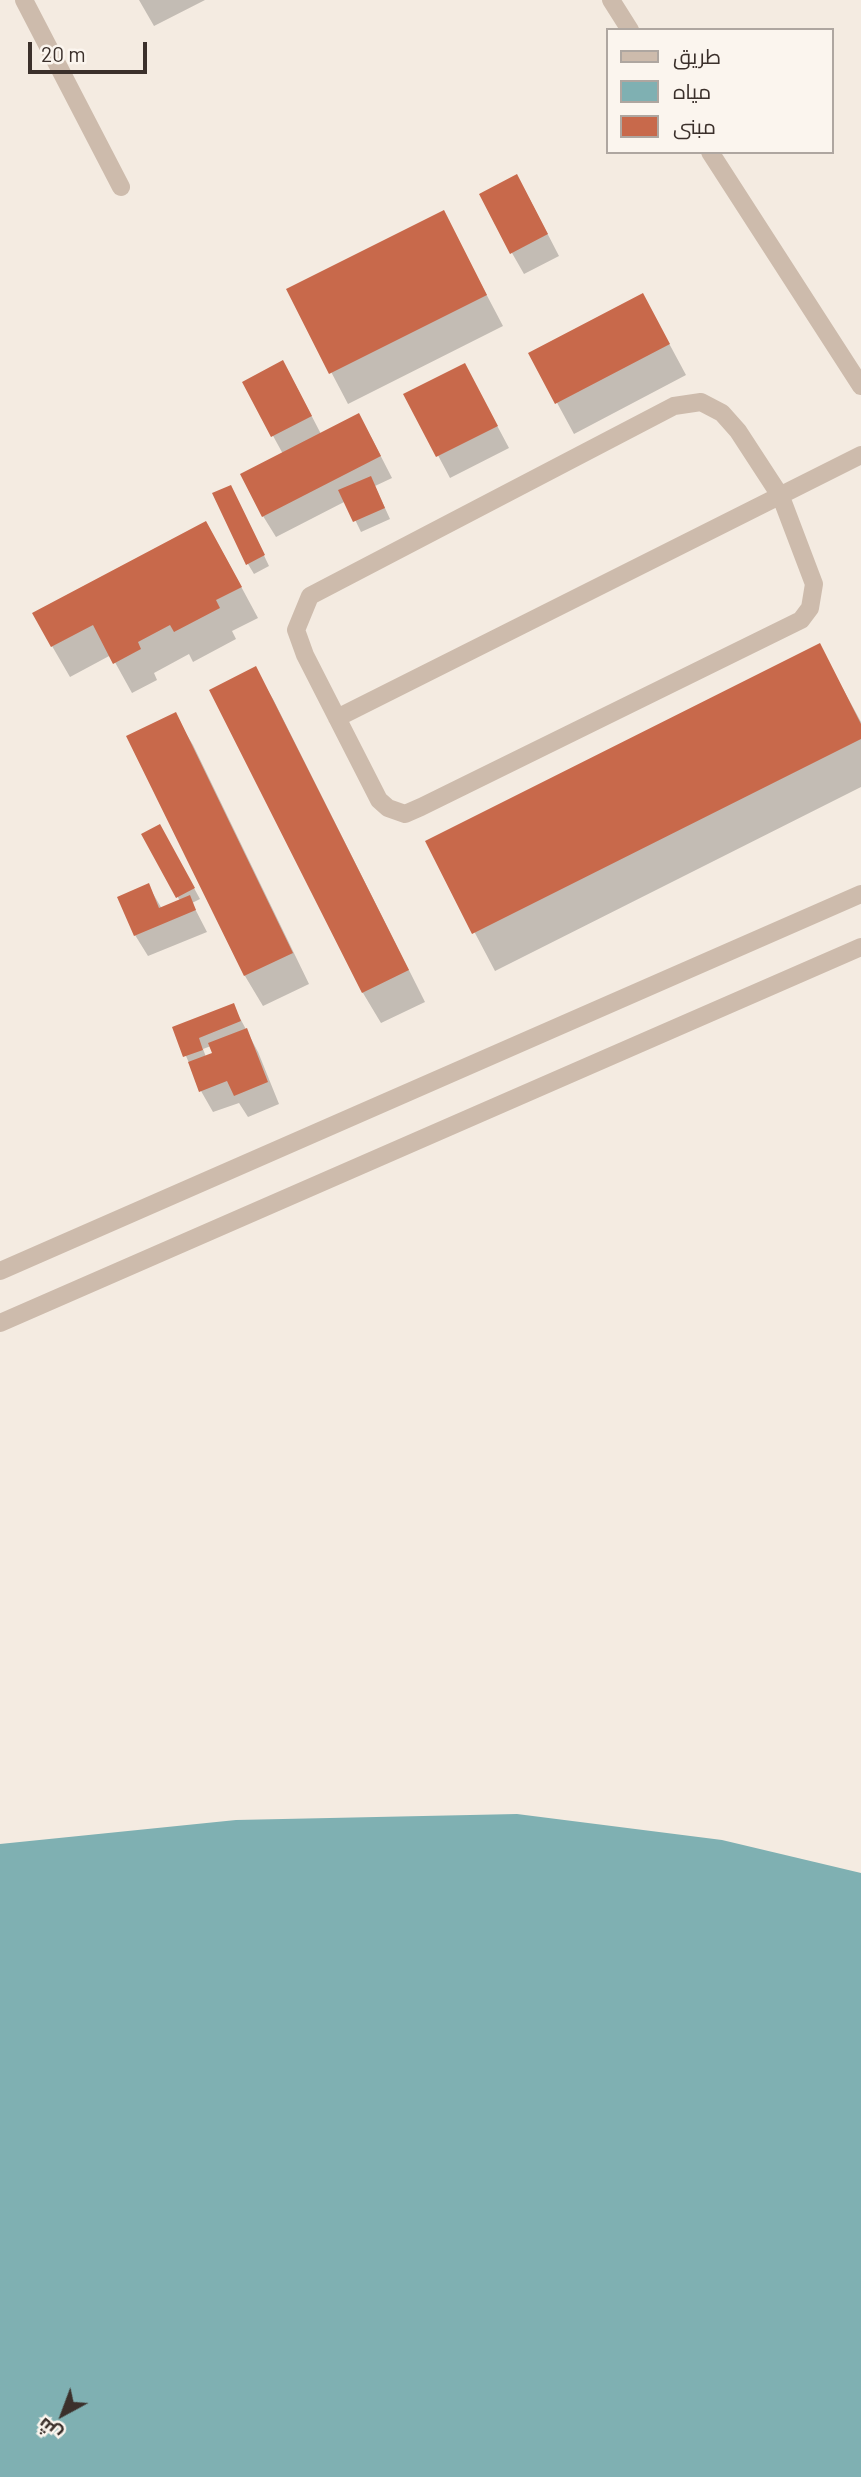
<!DOCTYPE html>
<html>
<head>
<meta charset="utf-8">
<style>
  body { margin:0 }
  #map { position:relative; width:861px; height:2477px; overflow:hidden; background:#f4ebe1; font-family:Barlow,Cairo,sans-serif }
  canvas { display:block }
  .legend { position:absolute; left:606px; top:28px; width:228px; height:126px; box-sizing:border-box; background:#fbf5ee; border:2px solid #aea6a0; margin:0; padding:9px 12px; list-style:none; font-size:21px; color:#3b302b }
  .legend li { display:flex; align-items:center; gap:14px; height:35px }
  .legend b { width:35px; border:2px solid #aea6a0 }
  .north { position:absolute; left:28px; top:2379px; width:70px; height:70px; -webkit-text-stroke:5px #fbf5ee; paint-order:stroke; rotate:221deg; font-size:19px; font-weight:700; line-height:28px; text-align:center; color:#3b302b }
  .north::after { content:''; display:block; margin:auto; width:24px; height:32px; background:#3b302b; clip-path:polygon(50% 0,100% 100%,50% 72%,0 100%) }
  .scale { position:absolute; left:28px; top:42px; width:119px; height:32px; box-sizing:border-box; border:4px solid #3b302b; border-top:0; padding-left:9px; font-size:21px; line-height:24px; white-space:nowrap; color:#3b302b; -webkit-text-stroke:5px #fbf5ee; paint-order:stroke }
</style>
</head>
<body>
<div id="map">
<canvas width="861" height="2477"></canvas>
<ul class="legend">
<li><b style="height:9px;background:#cdbbac"></b>طريق</li>
<li><b style="height:19px;background:#7fb0b2"></b>مياه</li>
<li><b style="height:19px;background:#c8694b"></b>مبنى</li>
</ul>
<div class="north">ش</div>
<div class="scale">20 m</div>
</div>
<script>
const ctx = document.querySelector('canvas').getContext('2d');
ctx.lineJoin = 'round';
function paint(path, color) { ctx.fillStyle = color; ctx.fill(path, 'evenodd'); }
function stroke(path, color, width, dash) { ctx.strokeStyle = color; ctx.lineWidth = width; ctx.lineCap = dash ? 'butt' : 'round'; ctx.setLineDash(dash || []); ctx.stroke(path); }
paint(new Path2D(`
  M517 1814 722 1840 861 1873V2477H0V1844L236 1820Z`), '#7fb0b2');
paint(new Path2D(`
  M139 0H205L154 26Z
  M529 198 559 256 524 274 512 253Z
  M443 212 503 326 348 404 288 290Z
  M643 295 686 375 574 434 530 353Z
  M244 383 295 384 321 434 371 437 392 478 375 486 390 519 361 532 346 501 276 537 263 516 283 454Z
  M476 386 509 448 450 478 406 395Z
  M236 497 269 566 254 574 248 564Z
  M223 553 258 618 232 631 236 639 193 662 189 654 154 673 157 680 132 693 111 655 70 677 52 646Z
  M819 645 861 722V787L495 971 427 842Z
  M255 669 273 699 425 1002 381 1023 363 993 212 690Z
  M175 715 193 745 309 984 263 1006 245 976 129 736Z
  M160 826 200 899 192 903 207 932 148 956 135 935 148 885 162 909 180 901 143 835Z
  M233 1005 258 1052 279 1104 248 1117 239 1103 213 1112 201 1091 174 1028ZM211 1046 214 1054 206 1057 203 1049Z`), '#0003');
paint(new Path2D(`
  M517 174 548 234 510 254 479 194Z
  M444 210 487 295 329 374 286 289Z
  M643 293 670 344 555 404 528 353Z
  M283 360 312 416 271 437 242 382Z
  M465 363 498 426 436 457 403 394Z
  M359 413 381 456 262 517 240 474Z
  M371 476 385 508 353 522 338 490Z
  M231 485 265 555 246 565 212 493Z
  M206 521 242 587 216 600 220 608 174 632 170 625 138 642 141 649 113 664 93 625 51 647 32 613Z
  M820 643 861 724V739L472 934 425 841Z
  M256 666 409 970 362 993 209 690Z
  M176 712 293 953 244 976 126 736Z
  M160 824 195 888 176 898 141 834Z
  M149 883 159 908 190 895 196 910 134 936 117 897Z
  M234 1003 241 1021 199 1038 203 1050 183 1057 172 1027Z
  M247 1028 268 1082 234 1096 227 1081 199 1092 188 1062 212 1053 208 1043Z`), '#c8694b');
stroke(new Path2D(`
  M24 0 121 187
  M611 0 630 30
  M710 152 861 386
  M701 402 722 413 738 431 781 497 814 584 810 608 801 620 421 807 405 814 388 808 379 800 305 655 296 630 310 596 674 406Z
  M337 718 861 455`), '#cdbbac', 18);
stroke(new Path2D(`
  M0 1271 861 894
  M0 1323 861 947`), '#cdbbac', 18);
</script>
</body>
</html>
